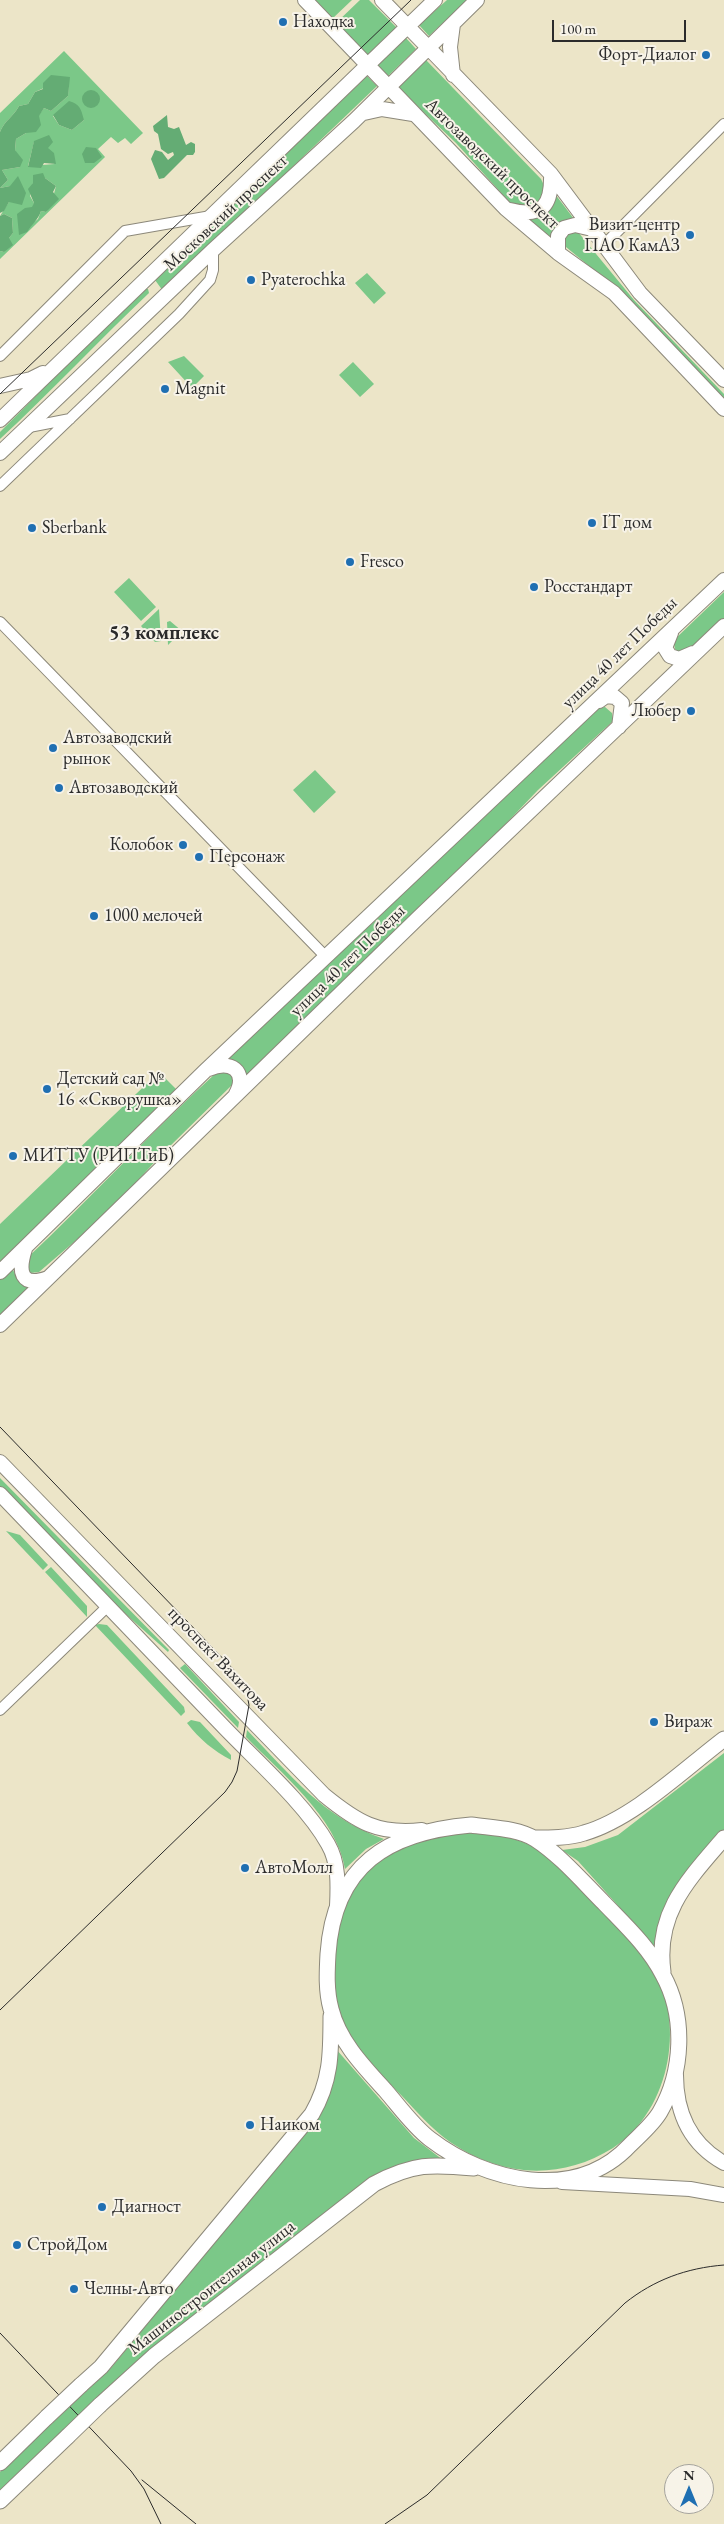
<!DOCTYPE html>
<html>
<head>
<meta charset="utf-8">
<style>
  body { margin:0 }
  #map { position:relative; width:724px; height:2524px; overflow:hidden; background:#ece5c8; font-family:"EB Garamond",serif }
  canvas { display:block }
  .north { position:absolute; left:664px; top:2464px; width:50px; height:50px; box-sizing:border-box; background:#f7f3e8; border:1px solid #a5a39c; border-radius:50%; rotate:0deg; font-size:14px; font-weight:700; line-height:20px; text-align:center; color:#2b2b2b }
  .north::after { content:''; display:block; margin:auto; width:18px; height:22px; background:#1f6fb2; clip-path:polygon(50% 0,100% 100%,50% 72%,0 100%) }
  .scale { position:absolute; left:552px; top:20px; width:134px; height:22px; box-sizing:border-box; border:2px solid #2b2b2b; border-top:0; padding-left:6px; font-size:15px; line-height:18px; white-space:nowrap; color:#2b2b2b; -webkit-text-stroke:4px #f7f3e8; paint-order:stroke }
</style>
</head>
<body>
<div id="map">
<canvas width="724" height="2524"></canvas>
<div class="north">N</div>
<div class="scale">100 m</div>
</div>
<script>
const ctx = document.querySelector('canvas').getContext('2d');
ctx.lineJoin = 'round';
function paint(path, color) { ctx.fillStyle = color; ctx.fill(path, 'evenodd'); }
function stroke(path, color, width, dash) { ctx.strokeStyle = color; ctx.lineWidth = width; ctx.lineCap = dash ? 'butt' : 'round'; ctx.setLineDash(dash || []); ctx.stroke(path); }
function label(font, color, halo, rows, align = 'center') {
  ctx.font = font + ' "EB Garamond",serif'; ctx.lineWidth = 4; ctx.setLineDash([]); ctx.textBaseline = 'middle'; ctx.strokeStyle = halo; ctx.fillStyle = color; for (const [text, x, y, turn = 0] of rows) {
    ctx.save(); ctx.translate(x, y); ctx.rotate((+turn || 0) * Math.PI / 180); ctx.textAlign = isNaN(turn) ? turn : align; if (halo) ctx.strokeText(text, 0, 0); ctx.fillText(text, 0, 0); ctx.restore();
  }
}
paint(new Path2D(`
  M314 0H352L332 19Z
  M360 0H369L397 28 368 56 336 23Z
  M447 0H467L429 36 419 25Z
  M406 38 416 49 387 77 377 66Z
  M64 51 143 133 131 144 125 138 118 143 111 137 98 149 105 157 0 259V251L4 252 9 238 13 233 12 218 4 214 0 216 9 202 10 186 0 188 8 180 2 170 20 167 15 150 16 139 26 133 44 108 51 111 68 96 69 77 35 92 28 104 19 106C14 116 4 121 0 132V113ZM64 108 84 120 72 130 59 125 53 116ZM34 142 55 164 28 166ZM45 178 56 186 51 205 46 212 41 211 38 219 32 224 34 203 30 196 33 183Z
  M426 60 541 179C547 189 543 198 535 206L512 205 456 143 397 87Z
  M367 76 377 86 163 291 155 280Z
  M555 194 574 219 552 241 526 220 536 217Z
  M567 231 578 232 634 300 724 394V402L612 285 566 247 563 243Z
  M367 273 386 293 374 304 355 283Z
  M143 289H148L149 293C98 341 51 392 0 439V432Z
  M184 356 204 376 192 388 168 362Z
  M353 362 374 384 360 397 339 375Z
  M129 578 156 607 141 621 114 592Z
  M724 592V620L683 655 676 652 673 641Z
  M159 609 161 641 155 642 141 626Z
  M170 621 182 631 168 645 167 622Z
  M605 707 612 713 613 721 538 790 461 871 248 1076 235 1062 226 1058 379 917 445 850 598 708Z
  M315 770 336 792 314 813 293 790Z
  M225 1071 233 1077 232 1085 161 1155 109 1212 39 1272 30 1273 25 1260C90 1199 150 1133 216 1073Z
  M159 1072 177 1090 0 1264V1224Z
  M12 1268 18 1280 31 1287 0 1317V1279Z
  M0 1478 169 1650 168 1652 110 1600 0 1487Z
  M6 1531 20 1535 48 1565 43 1570Z
  M51 1567 87 1606V1617L45 1572Z
  M99 1624 107 1625 184 1707 185 1712 181 1716 95 1625Z
  M185 1664 239 1722 238 1728 180 1668Z
  M191 1720 200 1722 231 1755V1760C214 1751 199 1739 187 1723Z
  M247 1730C291 1775 322 1817 384 1839L366 1849 345 1869C337 1818 280 1772 246 1737Z
  M724 1753V1830C703 1855 656 1915 655 1947L578 1861 562 1850 585 1847 618 1835Z
  M466 1830C489 1833 511 1836 532 1846 557 1859 576 1882 595 1902 612 1921 634 1939 648 1960 688 2017 672 2110 613 2148 560 2181 501 2177 450 2142 432 2129 416 2111 401 2095 378 2072 352 2046 341 2015 318 1951 343 1869 409 1842 426 1835 448 1834 466 1830Z
  M336 2049 414 2138 443 2160 411 2161 227 2290 148 2351 0 2493V2472L111 2368 316 2119 333 2085Z`), '#7bc888');
paint(new Path2D(`
  M51 75 70 77 68 96 51 111 44 108 39 116 41 125 36 132 26 133 16 139 15 150 23 160 20 167 2 170 8 180 0 188 10 186 18 176 26 193 22 205 9 202 4 211 0 213V132C4 121 14 116 19 106L28 104 35 92 43 89V83Z
  M82 99a9 9 0 1 1 18 0a9 9 0 1 1-18 0Z
  M69 101C80 104 81 109 84 120L72 130 59 125 53 115Z
  M167 115 168 127 174 129 179 127 186 145 191 142 195 144V152L193 155H187L164 178 159 179 151 159 155 150 162 152 168 160 174 155 173 152 168 154 161 149 158 134 154 131 153 126Z
  M49 135 53 142 48 148 54 153 56 164 44 163 41 168 28 167 34 141Z
  M86 147 96 148 102 157 94 163H85L82 154Z
  M43 173 45 178 56 186 53 192 59 199 46 212 41 211C38 220 32 224 27 232L19 235 17 214 25 208 32 207 34 203 28 189 33 183V175Z
  M4 214 12 218 13 233 9 238 13 245 4 252 0 251V216Z`), '#64ac74');
const street = new Path2D(`
  M604 245 724 124
  M0 356 125 231 211 216
  M29 427 70 419
  M0 486 179 314 210 280 213 270V250
  M0 622 326 957
  M0 1710 108 1606`);
const secondary = new Path2D(`
  M305 0 506 209 558 253 614 293 724 409
  M382 0 551 174 640 293 724 380
  M453 24 450 47 453 75
  M364 113 382 109 413 114
  M510 210C542 218 552 206 551 174
  M558 253V236L564 228 575 225 592 229
  M0 386 31 379 43 373
  M0 420 435 0
  M0 453 213 250 354 121 477 0
  M671 633 665 648 670 656 679 659 693 653
  M599 701 606 696 615 697 622 703 619 727
  M209 1069C230 1059 248 1071 236 1094
  M25 1249C18 1271 20 1288 48 1278
  M0 1272 205 1071 724 580
  M0 1325 418 918 724 626
  M0 1462 324 1795C357 1822 378 1835 422 1830
  M0 1494C73 1570 147 1647 220 1723 253 1758 305 1803 328 1844 339 1863 338 1885 337 1907
  M676 2075C676 2113 690 2144 724 2163
  M562 2182 690 2189 724 2195`);
const primary = new Path2D(`
  M471 1825C491 1828 517 1828 535 1839 560 1855 583 1882 604 1903 625 1925 649 1947 663 1975 686 2017 683 2072 660 2112 653 2124 640 2135 630 2145 576 2203 486 2182 430 2139 413 2126 399 2106 385 2090 363 2066 339 2041 331 2009 326 1991 327 1972 328 1954 334 1865 388 1832 471 1825Z
  M534 1838C550 1838 568 1838 584 1833 633 1819 683 1770 724 1739
  M663 1972C655 1913 688 1880 724 1838
  M81 2385 101 2367 312 2114C331 2081 331 2054 331 2016
  M100 2405 154 2356 374 2184C413 2163 432 2164 474 2168
  M0 2463 47 2417
  M0 2501 68 2436`);
stroke(street, '#8c887a', 12);
stroke(secondary, '#8c887a', 16);
stroke(primary, '#8c887a', 17);
stroke(street, '#fff', 10);
stroke(secondary, '#fff', 14);
stroke(primary, '#fff', 15);
stroke(new Path2D(`
  M0 394 411 0
  M0 1427 235 1671 245 1684 249 1705 237 1771 232 1782 225 1792 0 2010
  M0 2333 131 2471 144 2489 161 2524
  M142 2480 196 2524
  M385 2524 427 2495 625 2303C654 2280 686 2268 724 2265`), '#2b2b2b', 1);
const primaryBridge = new Path2D(`
  M47 2417 81 2385
  M68 2436 100 2405`);
stroke(primaryBridge, '#8c887a', 17, []);
stroke(primaryBridge, '#fff', 15);
for (const [x, y, r, color] of [
  [283,22,5,"#1f6fb2"],
  [706,55,5,"#1f6fb2"],
  [690,235,5,"#1f6fb2"],
  [251,280,5,"#1f6fb2"],
  [165,389,5,"#1f6fb2"],
  [592,523,5,"#1f6fb2"],
  [32,528,5,"#1f6fb2"],
  [350,562,5,"#1f6fb2"],
  [534,587,5,"#1f6fb2"],
  [691,711,5,"#1f6fb2"],
  [53,748,5,"#1f6fb2"],
  [59,788,5,"#1f6fb2"],
  [183,845,5,"#1f6fb2"],
  [199,857,5,"#1f6fb2"],
  [94,916,5,"#1f6fb2"],
  [47,1089,5,"#1f6fb2"],
  [13,1156,5,"#1f6fb2"],
  [654,1722,5,"#1f6fb2"],
  [245,1868,5,"#1f6fb2"],
  [250,2125,5,"#1f6fb2"],
  [102,2207,5,"#1f6fb2"],
  [17,2245,5,"#1f6fb2"],
  [74,2289,5,"#1f6fb2"]
]) { const dot = new Path2D(); dot.arc(x, y, r, 0, 2 * Math.PI); ctx.fillStyle = color; ctx.fill(dot); stroke(dot, '#f7f3e8', 2); }
label('18px', '#2b2b2b', '#f7f3e8', [
  ["Находка",293,22],
  ["Форт-Диалог",696,55,"right"],
  ["Визит-центр",680,225,"right"],
  ["ПАО КамАЗ",680,246,"right"],
  ["Pyaterochka",261,280],
  ["Magnit",175,389],
  ["IT дом",602,523],
  ["Sberbank",42,528],
  ["Fresco",360,562],
  ["Росстандарт",544,587],
  ["Любер",681,711,"right"],
  ["Автозаводский",63,738],
  ["рынок",63,759],
  ["Автозаводский",69,788],
  ["Колобок",173,845,"right"],
  ["Персонаж",209,857],
  ["1000 мелочей",104,916],
  ["Детский сад №",57,1079],
  ["16 «Скворушка»",57,1100],
  ["МИТТУ (РИПТиБ)",23,1156],
  ["Вираж",664,1722],
  ["АвтоМолл",255,1868],
  ["Наиком",260,2125],
  ["Диагност",112,2207],
  ["СтройДом",27,2245],
  ["Челны-Авто",84,2289]
], 'left');
label('18px', '#2b2b2b', '#f7f3e8', [
  ["Автозаводский проспект",492,164,44],
  ["Московский проспект",226,213,-43],
  ["улица 40 лет Победы",620,653,-44],
  ["улица 40 лет Победы",348,961,-44],
  ["проспект Вахитова",218,1659,46],
  ["Машиностроительная улица",212,2288,-38]
]);
label('bold 20px', '#2b2b2b', '#f7f3e8', [
  ["53 комплекс",164,634]
]);
</script>
</body>
</html>
